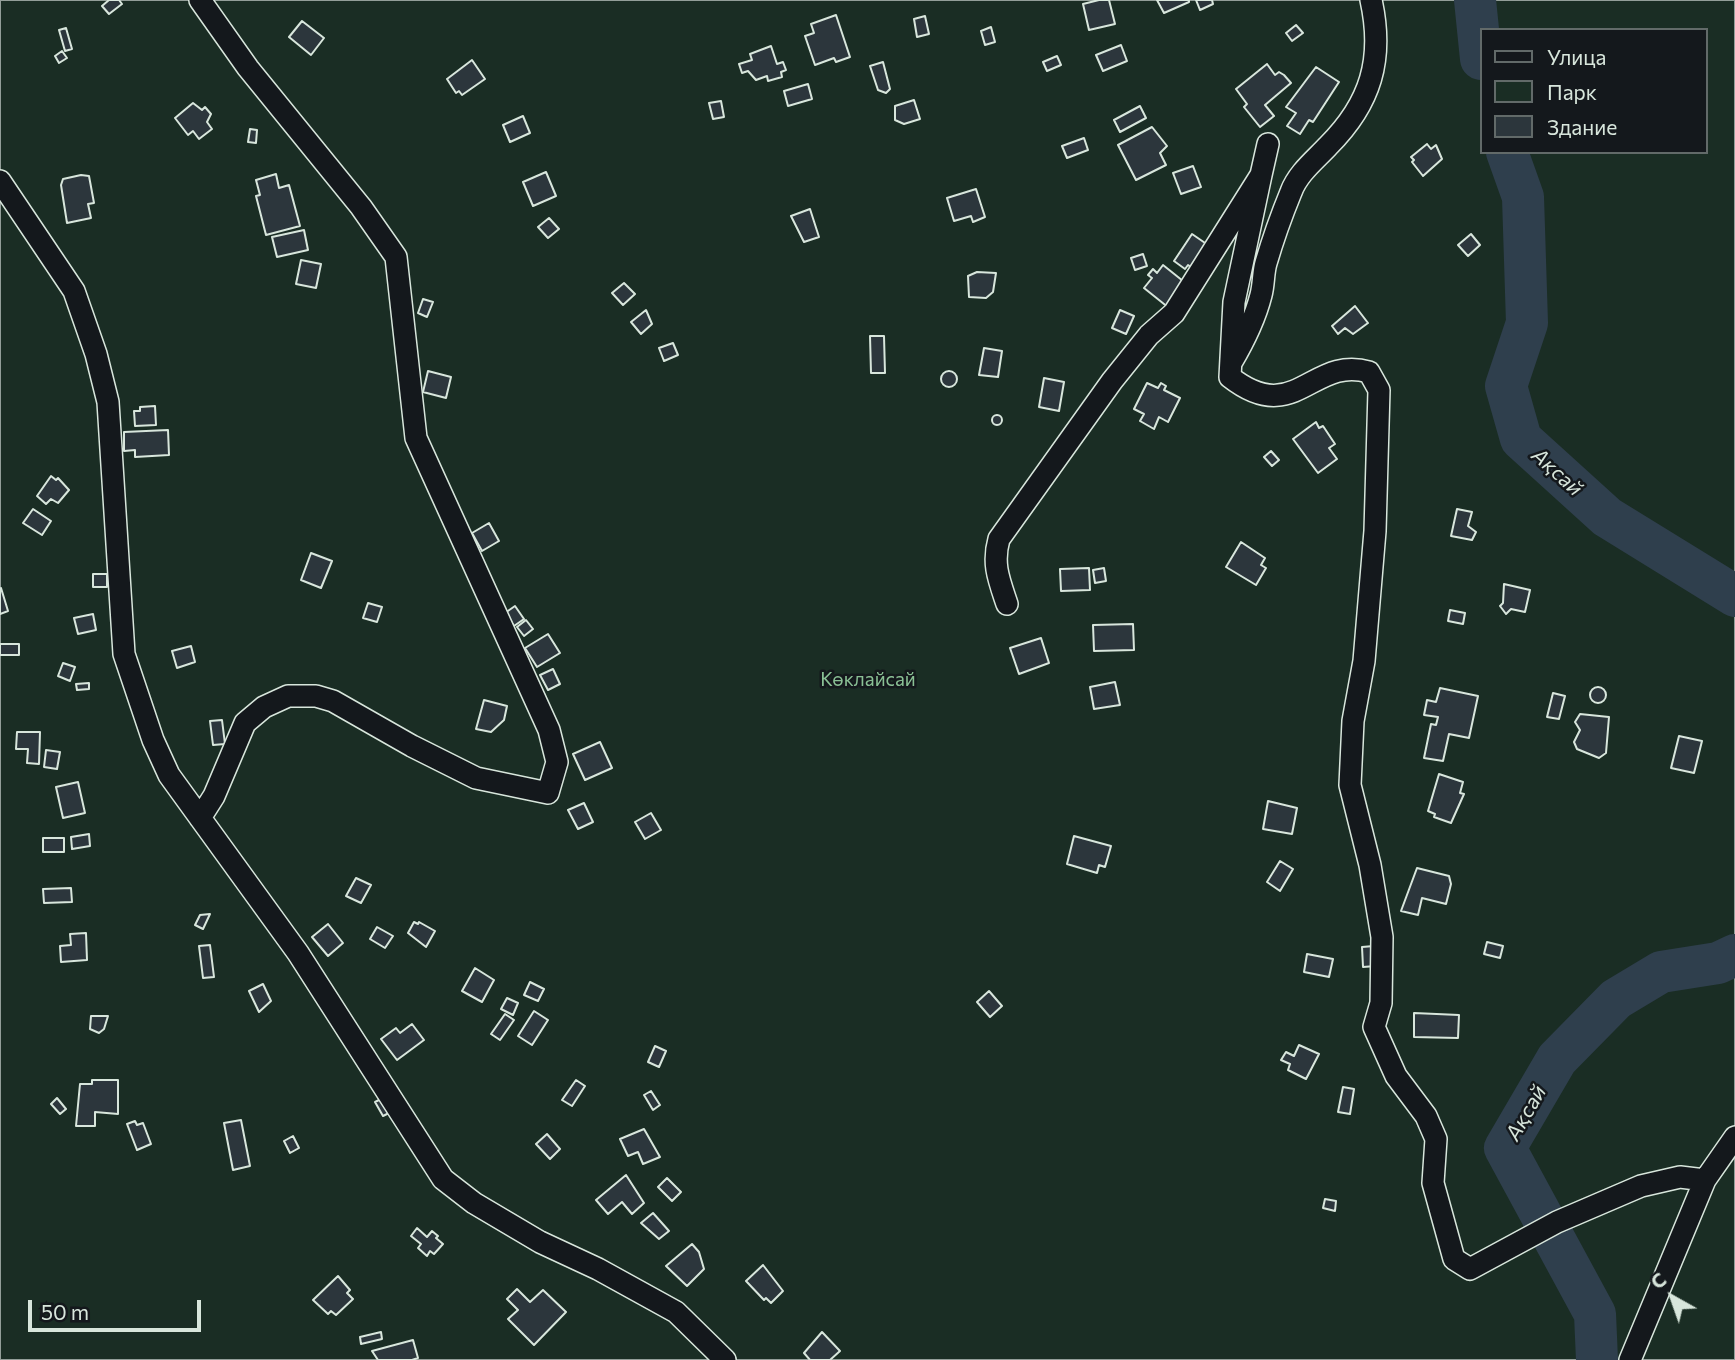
<!DOCTYPE html>
<html>
<head>
<meta charset="utf-8">
<style>
  body { margin:0 }
  #map { position:relative; width:1735px; height:1360px; overflow:hidden; background:#14181c; font-family:Commissioner,sans-serif }
  canvas { display:block }
  .legend { position:absolute; left:1480px; top:28px; width:228px; height:126px; box-sizing:border-box; background:#14181c; border:2px solid #626a69; margin:0; padding:9px 12px; list-style:none; font-size:21px; color:#d8e6dc }
  .legend li { display:flex; align-items:center; gap:14px; height:35px }
  .legend b { width:35px; border:2px solid #626a69 }
  .north { position:absolute; left:1637px; top:1262px; width:70px; height:70px; -webkit-text-stroke:5px #14181c; paint-order:stroke; rotate:320deg; font-size:19px; font-weight:700; line-height:28px; text-align:center; color:#d8e6dc }
  .north::after { content:''; display:block; margin:auto; width:24px; height:32px; background:#d8e6dc; clip-path:polygon(50% 0,100% 100%,50% 72%,0 100%) }
  .scale { position:absolute; left:28px; top:1300px; width:173px; height:32px; box-sizing:border-box; border:4px solid #d8e6dc; border-top:0; padding-left:9px; font-size:21px; line-height:24px; white-space:nowrap; color:#d8e6dc; -webkit-text-stroke:5px #14181c; paint-order:stroke }
</style>
</head>
<body>
<div id="map">
<canvas width="1735" height="1360"></canvas>
<ul class="legend">
<li><b style="height:9px;background:#14181c"></b>Улица</li>
<li><b style="height:19px;background:#1a2d24"></b>Парк</li>
<li><b style="height:19px;background:#2c363c"></b>Здание</li>
</ul>
<div class="north">С</div>
<div class="scale">50 m</div>
</div>
<script>
const ctx = document.querySelector('canvas').getContext('2d');
ctx.lineJoin = 'round';
function paint(path, color) { ctx.fillStyle = color; ctx.fill(path, 'evenodd'); }
function stroke(path, color, width, dash) { ctx.strokeStyle = color; ctx.lineWidth = width; ctx.lineCap = dash ? 'butt' : 'round'; ctx.setLineDash(dash || []); ctx.stroke(path); }
function label(font, color, halo, rows, align = 'center') {
  ctx.font = font + ' Commissioner,sans-serif'; ctx.lineWidth = 5; ctx.setLineDash([]); ctx.textBaseline = 'middle'; ctx.strokeStyle = halo; ctx.fillStyle = color; for (const [text, x, y, turn = 0] of rows) {
    ctx.save(); ctx.translate(x, y); ctx.rotate((+turn || 0) * Math.PI / 180); ctx.textAlign = isNaN(turn) ? turn : align; if (halo) ctx.strokeText(text, 0, 0); ctx.fillText(text, 0, 0); ctx.restore();
  }
}
const green = new Path2D(`
  M0 0H1735V1360H0ZM1481 30H1705V152H1481Z`);
paint(green, '#1a2d24');
stroke(green, '#939e99', 2);
stroke(new Path2D(`
  M1475 0 1481 59
  M1507 152 1523 197 1527 323 1506 386 1521 439 1607 517 1735 596
  M1597 1360 1595 1314 1505 1148 1557 1059 1616 999 1661 972 1718 963 1735 955`), '#2f3f4d', 42);
const building = new Path2D(`
  M109 0H119L122 4 109 14 102 6Z
  M1099 0H1109L1115 24 1089 30 1083 4Z
  M1157 0H1189V2L1164 13Z
  M1196 0H1212L1213 4 1200 10Z
  M836 15 850 57 836 62 834 58 815 65 805 36 814 33 811 24Z
  M925 16 929 34 917 37 914 19Z
  M302 21 324 38 311 55 289 37Z
  M1296 25 1303 33 1292 41 1286 33Z
  M991 27 995 42 985 45 981 31Z
  M66 28 72 49 65 51 59 30Z
  M1121 45 1127 61 1103 71 1096 55Z
  M771 46 777 64 783 62 786 70 781 72 782 77 768 81 767 76 756 80 748 71 742 73 739 64 752 60 750 54Z
  M62 51 67 58 59 63 55 56Z
  M1057 56 1061 65 1047 71 1043 62Z
  M472 60 485 79 462 95 459 91 456 93 447 79Z
  M883 62 890 89 886 93 878 90 870 66Z
  M1267 64 1275 75 1279 72 1284 75 1291 83 1265 105 1274 116 1260 127 1244 107 1247 104 1236 89Z
  M1316 67 1339 82 1313 122 1309 120 1300 134 1287 126 1296 113 1286 107Z
  M808 84 812 99 788 106 784 91Z
  M914 100 920 119 904 124 895 120V106Z
  M721 101 724 117 713 119 709 103Z
  M193 103 202 110 205 107 211 114 207 122 212 129 199 139 193 131 188 135 175 118Z
  M1140 106 1146 118 1120 132 1114 120Z
  M523 116 530 133 510 142 503 125Z
  M1152 127 1167 146 1160 153 1166 165 1136 180 1118 145Z
  M250 129 257 130 256 143 248 142Z
  M1084 138 1088 150 1067 158 1062 146Z
  M1427 144 1431 149 1436 145 1442 159 1423 176 1412 162 1414 160 1411 157Z
  M1193 166 1201 187 1181 194 1173 173Z
  M546 172 556 196 533 206 523 182Z
  M276 174 279 188 289 185 300 226 266 235 256 196 260 195 256 180Z
  M81 175 89 176 94 203 88 204 91 218 67 223 61 185 63 179Z
  M976 189 985 217 973 222 971 216 954 221 947 198Z
  M810 209 819 237 804 242 791 216Z
  M549 218 559 229 548 238 538 227Z
  M304 230 308 250 277 257 272 237Z
  M1192 234 1208 245 1192 268 1188 265 1185 269 1174 261Z
  M1471 234 1480 245 1468 256 1458 245Z
  M1143 254 1147 266 1135 270 1131 258Z
  M301 260 321 264 316 288 296 284Z
  M1163 265 1188 285 1169 308 1144 288 1152 278 1148 275 1153 269 1157 273Z
  M977 272 996 273 993 292 986 298 969 297 968 276Z
  M624 283 635 294 623 305 612 293Z
  M423 299 433 302 427 317 418 313Z
  M1355 306 1368 323 1353 334 1345 328 1338 334 1332 326Z
  M646 310 652 324 641 334 631 322Z
  M1120 310 1134 316 1126 334 1112 328Z
  M870 336H884L885 373H871Z
  M673 343 678 355 664 361 659 348Z
  M984 348 1002 351 998 377 979 375Z
  M941 379a8 8 0 1 1 16 0a8 8 0 1 1-16 0Z
  M428 371 451 377 446 398 423 392Z
  M1044 378 1064 382 1059 411 1039 407Z
  M1147 383 1158 388 1161 383 1166 386 1164 390 1180 398 1168 422 1159 417 1154 429 1140 421 1144 414 1134 409Z
  M155 406 156 425 135 426 134 411H140V407Z
  M992 420a5 5 0 1 1 10 0a5 5 0 1 1-10 0Z
  M1316 422 1319 428 1323 426 1335 444 1329 448 1337 459 1318 473 1293 439Z
  M168 430 169 455 135 457V450L124 451V432Z
  M1271 451 1279 460 1272 466 1264 457Z
  M51 476 56 480 58 478 69 490 58 503 51 499 46 504 37 496Z
  M33 509 51 521 42 535 23 523Z
  M1457 509 1472 512 1468 526 1476 532 1472 540 1451 536Z
  M489 523 499 541 482 551 472 533Z
  M1241 542 1265 558 1261 565 1266 568 1256 585 1226 567Z
  M311 553 332 561 321 588 301 580Z
  M1089 568 1090 590 1061 591 1060 569Z
  M1104 568 1106 581 1095 583 1093 570Z
  M93 574H107V587H93Z
  M1504 584 1530 590 1525 612 1511 609 1506 614 1500 606 1503 603Z
  M1 588 8 611 0 614V589Z
  M368 603 382 607 377 622 363 618Z
  M515 606 524 619 514 626 505 613Z
  M1450 610 1465 613 1463 624 1448 621Z
  M93 614 96 630 78 634 74 618Z
  M526 620 533 629 524 636 517 627Z
  M1133 624 1134 650 1094 651 1093 625Z
  M548 634 560 653 537 667 525 648Z
  M1041 638 1049 663 1019 674 1010 648Z
  M0 644H19V655H0Z
  M191 646 195 662 177 668 172 651Z
  M63 663 75 667 70 681 58 676Z
  M553 669 560 684 548 690 540 675Z
  M1115 682 1120 705 1094 709 1090 687Z
  M89 683V689L77 690 76 684Z
  M1590 695a8 8 0 1 1 16 0a8 8 0 1 1-16 0Z
  M1440 688 1478 696 1469 738 1449 734 1443 761 1424 758 1431 724 1436 725 1438 717 1424 715 1427 700 1436 702Z
  M1553 693 1565 696 1559 719 1547 717Z
  M484 700 507 706 504 720 491 732 476 729Z
  M1580 714 1609 717 1606 753 1599 758 1577 749 1574 742 1580 730 1575 722Z
  M222 720 225 744 213 745 210 721Z
  M17 732H40L39 764 27 763 28 749H16Z
  M1679 736 1702 741 1694 773 1671 768Z
  M600 742 612 768 585 780 573 754Z
  M46 750 60 752 57 769 44 767Z
  M1439 774 1463 782 1460 793 1464 794 1451 823 1434 817 1435 814 1428 811Z
  M78 782 85 813 63 818 56 787Z
  M1268 801 1297 808 1292 834 1263 829Z
  M584 803 593 822 578 829 568 810Z
  M651 813 661 830 645 839 635 822Z
  M89 834 90 846 72 849 71 837Z
  M1074 836 1111 846 1105 867 1099 865 1097 873 1067 864Z
  M43 838H64V852H43Z
  M1280 861 1293 869 1280 891 1267 882Z
  M1417 868 1449 876 1451 884 1446 904 1422 898 1418 915 1401 911Z
  M356 878 371 885 361 903 346 896Z
  M71 888 72 902 44 903 43 889Z
  M210 914 203 929 195 925 200 915Z
  M414 922 418 924 419 922 435 931 426 947 408 933Z
  M328 924 343 943 328 956 312 937Z
  M377 927 393 936 385 948 370 939Z
  M86 933 87 960 61 962 60 946 71 945 70 934Z
  M1487 942 1503 946 1500 958 1484 954Z
  M210 945 214 977 203 978 199 946Z
  M1374 946 1376 966 1363 967 1362 947Z
  M1307 954 1333 959 1329 977 1304 972Z
  M475 968 494 980 482 1002 462 991Z
  M530 982 544 989 538 1001 524 995Z
  M263 984 271 1001 259 1012 249 991Z
  M989 991 1002 1006 990 1017 977 1002Z
  M507 998 518 1003 513 1015 501 1009Z
  M534 1011 548 1020 532 1045 518 1036Z
  M1414 1013 1459 1015 1458 1038 1414 1037Z
  M505 1014 514 1020 500 1040 491 1034Z
  M91 1016H108L104 1029 99 1033 90 1029Z
  M412 1024 424 1040 397 1060 381 1039 396 1028 400 1033Z
  M1299 1045 1319 1054 1306 1079 1288 1070 1290 1064 1281 1060 1286 1052 1294 1056Z
  M655 1046 666 1051 659 1067 648 1062Z
  M92 1080H118V1114L95 1112V1126H76L80 1084H92Z
  M576 1080 585 1086 572 1106 562 1100Z
  M1343 1087 1354 1089 1350 1114 1338 1112Z
  M651 1091 660 1105 653 1110 644 1095Z
  M385 1097 393 1111 383 1116 375 1102Z
  M57 1098 66 1109 60 1114 51 1104Z
  M241 1120 250 1166 233 1170 224 1123Z
  M135 1121 137 1125 143 1123 151 1144 137 1150 127 1124Z
  M644 1129 660 1157 643 1164 638 1152 628 1156 620 1139Z
  M547 1134 560 1149 550 1159 536 1144Z
  M293 1136 299 1148 290 1153 284 1141Z
  M626 1175 644 1203 632 1214 622 1202 608 1214 596 1200Z
  M667 1178 681 1192 672 1201 658 1187Z
  M1325 1199 1336 1201 1335 1211 1323 1208Z
  M653 1213 669 1231 659 1239 641 1223Z
  M417 1228 427 1237 432 1231 438 1236 436 1238 443 1244 434 1254 430 1251 427 1256 418 1248 421 1244 411 1236Z
  M692 1244 699 1252 704 1269 687 1286 666 1266Z
  M763 1265 783 1291 771 1303 766 1298 764 1300 746 1281Z
  M338 1276 350 1290 347 1293 353 1299 336 1315 331 1311 328 1314 313 1300Z
  M517 1289 530 1302 543 1290 566 1312 534 1345 508 1319 518 1310 507 1299Z
  M381 1332 382 1339 361 1344 360 1337Z
  M822 1332 840 1351 830 1360H810L804 1353Z
  M413 1340 418 1358 412 1360H378L372 1351Z`);
paint(building, '#2c363c');
stroke(building, '#d8e6dc', 2);
const street = new Path2D(`
  M1261 175 1234 302 1230 377C1295 428 1312 355 1369 372L1379 390 1375 531 1364 661 1353 721 1350 785 1370 865 1382 937 1381 1003 1374 1027 1396 1076 1426 1116 1436 1139 1433 1183 1454 1259 1470 1269 1557 1222 1641 1186 1680 1177 1705 1180
  M0 181 74 291 96 354 108 402 124 654 153 740 169 775 298 953 443 1179 474 1203 540 1242 598 1269 676 1312 725 1360
  M1231 363C1244 341 1255 319 1261 295 1264 284 1263 273 1266 263 1273 239 1282 214 1291 192 1298 173 1315 160 1328 146 1371 103 1384 59 1371 0
  M1007 604C999 580 992 564 999 539L1112 381 1149 335 1174 313 1261 175 1268 144
  M200 818 214 796 245 723 264 707 288 696H316L333 701 412 746 476 778 548 793 557 762 549 730 416 438 396 257 361 207 248 68 200 0
  M1630 1360 1705 1180 1735 1137`);
stroke(street, '#d8e6dc', 24);
stroke(street, '#14181c', 21);
label('19px', '#8ac095', '#14181c', [
  ["Көклайсай",868,680]
]);
label('italic 21px', '#d8e6dc', '#14181c', [
  ["Ақсай",1557,472,42],
  ["Ақсай",1526,1113,-60]
]);
</script>
</body>
</html>
